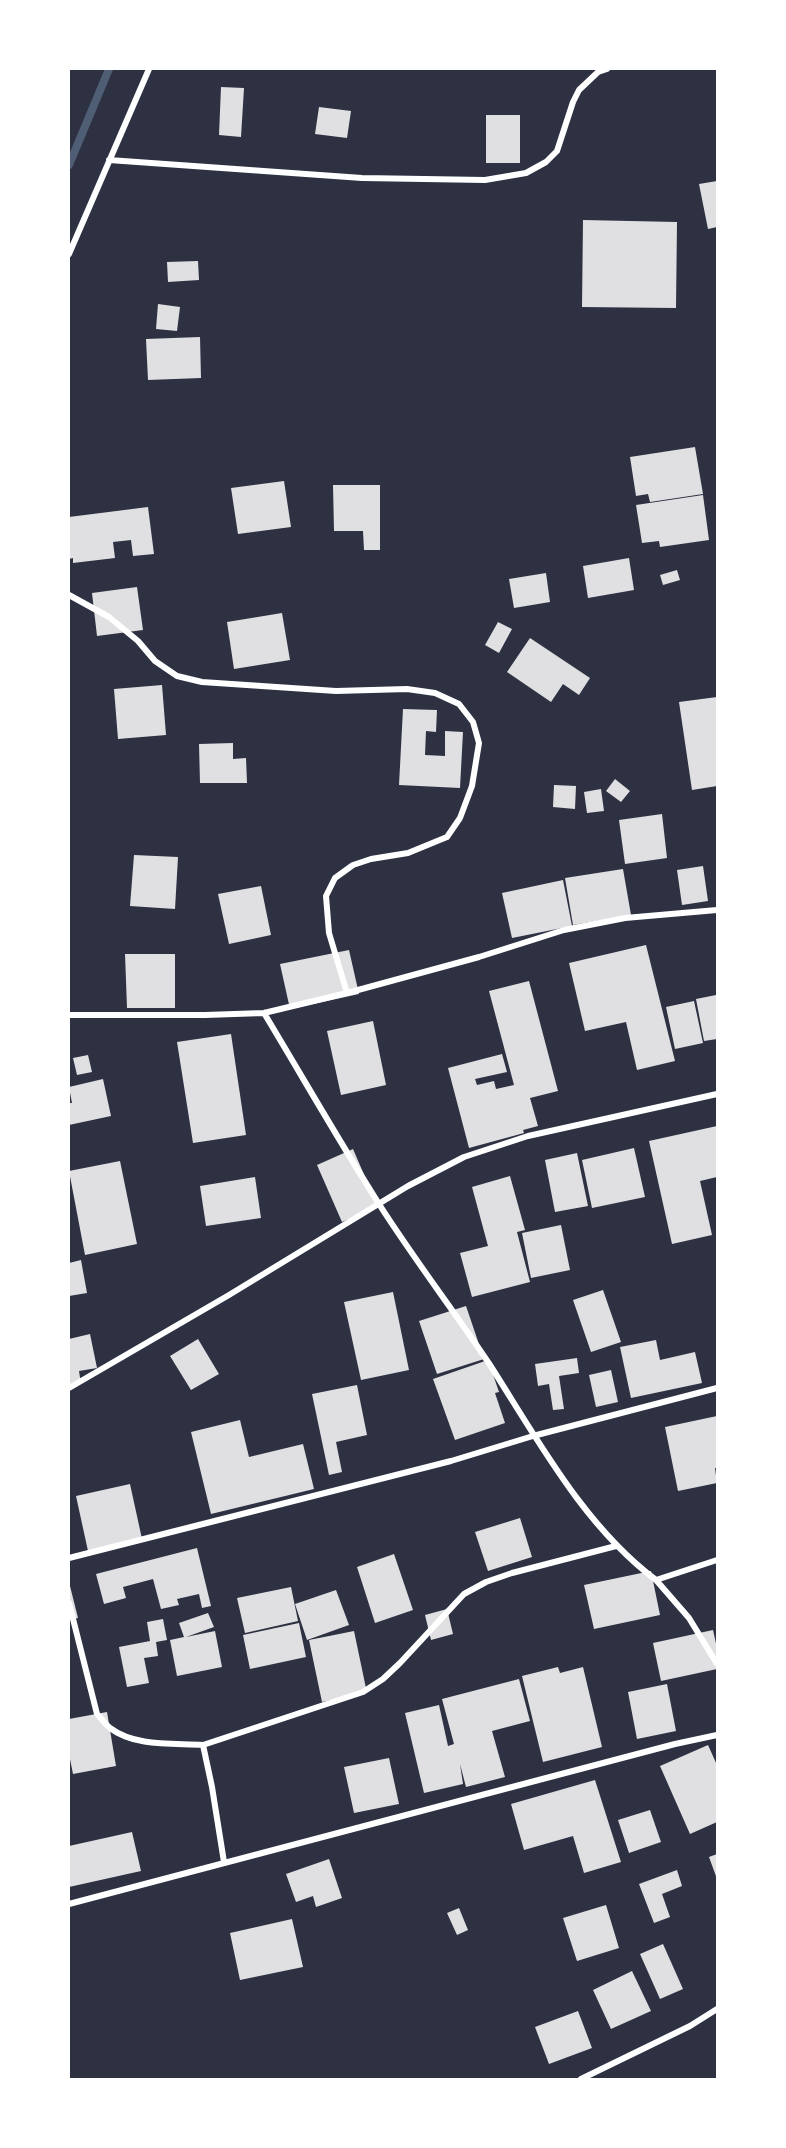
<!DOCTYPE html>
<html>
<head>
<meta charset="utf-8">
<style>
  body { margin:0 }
  #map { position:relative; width:786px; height:2148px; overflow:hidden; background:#2d3142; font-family:Poppins,sans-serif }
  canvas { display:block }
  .frame { position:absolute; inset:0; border:70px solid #fff; pointer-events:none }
</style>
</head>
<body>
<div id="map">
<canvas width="786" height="2148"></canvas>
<div class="frame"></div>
</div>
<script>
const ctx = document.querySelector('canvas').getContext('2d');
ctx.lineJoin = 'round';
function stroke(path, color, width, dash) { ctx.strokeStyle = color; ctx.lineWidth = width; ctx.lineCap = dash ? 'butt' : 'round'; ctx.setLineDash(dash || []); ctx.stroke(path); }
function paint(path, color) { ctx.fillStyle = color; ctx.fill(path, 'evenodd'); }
stroke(new Path2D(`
  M69 165 109 69`), '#4f5d75', 8);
paint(new Path2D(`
  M221 87 244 88 241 137 219 135Z
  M319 107 351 111 347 138 315 134Z
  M486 115H520V163H486Z
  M717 181V227L708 229 699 184Z
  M583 220 677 222 676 308 582 307Z
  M198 261 199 280 168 282 167 262Z
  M158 304 180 307 177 331 156 329Z
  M200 337 201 378 148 380 146 339Z
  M695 447 703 494 650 502 648 494 636 496 630 457Z
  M284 481 291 527 238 534 231 488Z
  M333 485H380V550H364L363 531H334Z
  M703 495 709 540 660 547 659 541 642 543 636 505Z
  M148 507 154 554 133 556 131 540 113 542 115 558 73 563V558L69 559V517Z
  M629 558 634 590 588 598 583 566Z
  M677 570 680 580 663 585 660 575Z
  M546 573 550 602 514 608 509 579Z
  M137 587 143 630 97 636 92 593Z
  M282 613 290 660 234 669 227 622Z
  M498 622 512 629 499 653 485 645Z
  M530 638 590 678 579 695 563 684 551 702 507 672Z
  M162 685 166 735 118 739 114 689Z
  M717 697V786L692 790 679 702Z
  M403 709 437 710 436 732 426 731 425 755 445 756V731L463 732 460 788 399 785Z
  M233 743V759L246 758 247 783H200L199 744Z
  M615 779 630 791 621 802 606 791Z
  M554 785 576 786 575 809 553 807Z
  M601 789 604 811 587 813 584 792Z
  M662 814 667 858 625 864 619 820Z
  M134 855 178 857 175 909 130 906Z
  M703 866 708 901 682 905 677 870Z
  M623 869 631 915 573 925 565 878Z
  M563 880 572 926 512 938 502 893Z
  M261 886 271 935 229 944 218 894Z
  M646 945 675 1061 637 1070 626 1022 585 1031 569 963Z
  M349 950 359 994 290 1009 280 964Z
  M125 954H175V1008H127Z
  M529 981 558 1091 530 1098 538 1126 523 1130 524 1133 469 1148 448 1068 502 1054 507 1072 475 1079 477 1085 494 1081 496 1089 514 1085 489 991Z
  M716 995 717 1039 704 1041 696 999Z
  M694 1001 703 1043 675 1049 666 1007Z
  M373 1021 386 1085 341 1095 327 1031Z
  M231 1034 246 1135 193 1143 177 1042Z
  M88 1055 92 1072 77 1075 73 1058Z
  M103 1079 111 1116 69 1125V1103H72L69 1087Z
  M717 1126V1177L700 1181 712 1235 672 1244 649 1141Z
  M634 1148 645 1197 592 1208 582 1160Z
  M353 1149 378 1207 342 1222 317 1165Z
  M577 1153 588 1206 555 1212 545 1160Z
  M120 1161 137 1244 85 1255 69 1171Z
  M510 1176 525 1230 517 1232 530 1282 472 1297 460 1253 488 1246 472 1187Z
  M255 1177 261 1218 206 1226 200 1186Z
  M561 1225 570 1270 531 1278 522 1233Z
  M81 1260 87 1293 69 1296V1263Z
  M603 1290 621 1342 591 1352 573 1300Z
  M393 1292 409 1370 361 1380 344 1302Z
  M466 1306 484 1359 437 1374 419 1321Z
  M90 1334 97 1368 79 1371 81 1384 69 1386V1339Z
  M198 1339 219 1374 191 1390 170 1356Z
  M656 1340 660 1360 695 1352 702 1383 631 1398 620 1347Z
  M577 1358 579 1373 559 1376 564 1409 553 1410 549 1384 538 1386 535 1364Z
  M488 1360 499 1392 495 1393 505 1423 455 1440 433 1379Z
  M611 1370 618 1402 596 1407 589 1375Z
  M357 1385 367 1435 336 1442 342 1472 329 1475 312 1394Z
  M717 1416V1468H715L717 1483 678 1491 665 1427Z
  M240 1420 249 1457 303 1444 314 1489 211 1514 191 1432Z
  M130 1484 142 1539 88 1551 76 1496Z
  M520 1518 532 1557 488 1571 475 1532Z
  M197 1548 211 1606 202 1608 199 1594 177 1599 179 1605 161 1609 153 1579 123 1587 126 1598 104 1604 96 1574Z
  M394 1554 413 1610 375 1623 357 1567Z
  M651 1571 660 1615 594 1629 584 1585Z
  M69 1582 78 1618 69 1620Z
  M291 1587 298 1621 245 1633 237 1598Z
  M336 1590 349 1625 307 1640 295 1604Z
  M447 1609 453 1634 431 1640 425 1615Z
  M208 1613 214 1627 186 1637 215 1631 222 1667 177 1676 170 1640 184 1637 179 1623Z
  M163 1619 167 1640 156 1642 158 1656 144 1658 149 1683 127 1687 119 1647 150 1641 147 1622Z
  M299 1623 306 1657 250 1669 243 1635Z
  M713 1630 717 1648V1669L661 1681 653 1643Z
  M354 1631 367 1693 322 1702 309 1640Z
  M558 1667 560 1673 583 1667 602 1747 543 1762 522 1676Z
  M519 1679 530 1721 492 1731 505 1777 466 1787 460 1764 463 1784 424 1793 405 1713 439 1705 448 1746 454 1744 442 1699Z
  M667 1684 676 1731 637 1739 628 1692Z
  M107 1712 116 1766 73 1774 69 1754V1719Z
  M708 1745 717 1765V1822L690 1834 660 1766Z
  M389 1758 399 1804 354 1813 344 1767Z
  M595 1780 621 1862 584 1873 573 1836 524 1850 511 1804Z
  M650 1810 661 1842 629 1853 618 1820Z
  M132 1832 141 1871 69 1887V1846Z
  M717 1854V1879L709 1857Z
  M329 1859 342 1898 316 1907 313 1896 296 1902 286 1874Z
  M677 1870 682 1886 662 1894 670 1917 654 1923 639 1884Z
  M606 1905 619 1948 577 1961 563 1918Z
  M459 1908 468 1930 457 1935 447 1913Z
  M292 1919 303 1967 240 1980 230 1933Z
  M663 1944 683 1989 660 1999 640 1954Z
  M632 1971 651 2011 611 2029 593 1990Z
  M578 2011 592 2048 549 2064 535 2027Z`), '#e0e0e3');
stroke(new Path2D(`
  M109 160 362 178 485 180 526 173 546 162 557 151 573 102 579 90 598 72 607 69
  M69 254 149 69
  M69 595 109 617 138 641 155 661 177 676 202 682 336 691 407 689 435 693 459 704 473 722 479 743 472 786 460 818 447 837 408 853 371 859 353 865 335 878 326 896 329 933 347 993
  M264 1013C302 1076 339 1141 379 1204 414 1259 454 1311 490 1365 538 1440 584 1526 656 1580
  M69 1015H205L264 1013 347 993 479 957 564 930 625 918 717 910
  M69 1388 229 1295 408 1186 464 1157 528 1136 717 1094
  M69 1558 451 1461 533 1436 717 1388
  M717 1560 656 1580 689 1618 717 1664
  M69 1603 97 1714C101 1718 105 1724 110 1728 135 1747 173 1743 203 1745L212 1787 224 1862
  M203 1745 363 1692 383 1679 400 1663 464 1594 486 1582 512 1573 616 1546
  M69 1904 675 1744 717 1735
  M581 2079 690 2026 717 2009`), '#fff', 6);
</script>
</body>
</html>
